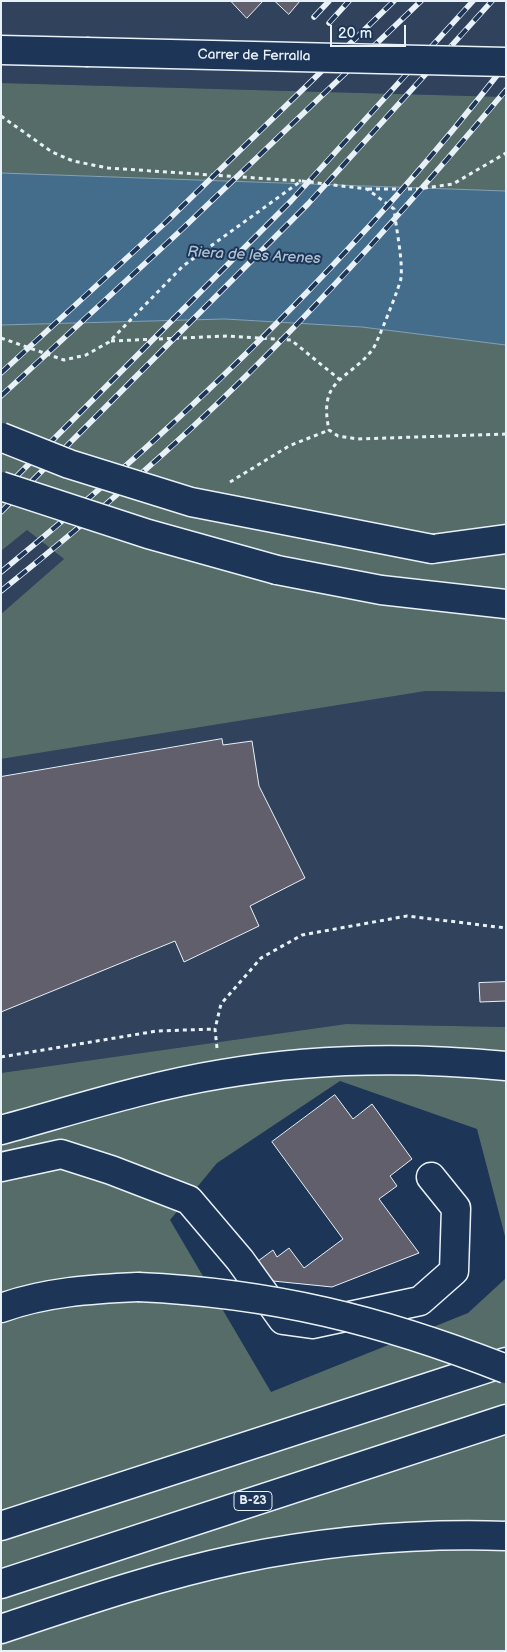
<!DOCTYPE html>
<html>
<head>
<meta charset="utf-8">
<style>
  body { margin:0 }
  #map { position:relative; width:507px; height:1652px; overflow:hidden; background:#1d3557; font-family:"Balsamiq Sans",sans-serif }
  canvas { display:block }
  .frame { position:absolute; inset:0; border:2px solid #e8f1f8; pointer-events:none }
  .scale { position:absolute; left:330px; top:25px; width:76px; height:22px; box-sizing:border-box; border:2px solid #e8f1f8; border-top:0; padding-left:6px; font-size:15px; line-height:18px; white-space:nowrap; color:#e8f1f8; -webkit-text-stroke:4px #1d3557; paint-order:stroke }
</style>
</head>
<body>
<div id="map">
<canvas width="507" height="1652"></canvas>
<div class="frame"></div>
<div class="scale">20 m</div>
</div>
<script>
const ctx = document.querySelector('canvas').getContext('2d');
ctx.lineJoin = 'round';
function paint(path, color) { ctx.fillStyle = color; ctx.fill(path, 'evenodd'); }
function stroke(path, color, width, dash) { ctx.strokeStyle = color; ctx.lineWidth = width; ctx.lineCap = dash ? 'butt' : 'round'; ctx.setLineDash(dash || []); ctx.stroke(path); }
function label(font, color, halo, rows, align = 'center') {
  ctx.font = font + ' "Balsamiq Sans",sans-serif'; ctx.lineWidth = 4; ctx.setLineDash([]); ctx.textBaseline = 'middle'; ctx.strokeStyle = halo; ctx.fillStyle = color; for (const [text, x, y, turn = 0] of rows) {
    ctx.save(); ctx.translate(x, y); ctx.rotate((+turn || 0) * Math.PI / 180); ctx.textAlign = isNaN(turn) ? turn : align; if (halo) ctx.strokeText(text, 0, 0); ctx.fillText(text, 0, 0); ctx.restore();
  }
}
paint(new Path2D(`
  M1 1H506V97L1 83Z
  M27 530 64 559 1 614V551Z
  M426 691 506 692V1027L346 1024 1 1073V759Z`), '#31425d');
paint(new Path2D(`
  M1 83 506 97V191L1 173Z
  M225 319 362 327 506 345V692L426 691 1 759V614L64 559 27 530 1 551V325Z
  M346 1024 506 1027V1240L477 1129 340 1081 217 1163 170 1220 271 1392 468 1313 506 1278V1651H1V1073Z`), '#566c68');
const water = new Path2D(`
  M1 173 506 191V345L362 327 225 319 1 325Z`);
paint(water, '#446d8c');
stroke(water, '#86a2b7', 1);
const building = new Path2D(`
  M231 1H263L247 18Z
  M275 1H300L289 14Z
  M222 739 223 745 252 741 259 786 305 878 250 906 259 926 184 962 175 941 1 1012V777Z
  M506 982V1001L480 1002 479 983Z
  M335 1095 353 1119 372 1104 412 1159 390 1176 397 1186 379 1199 419 1253 332 1287 273 1281 258 1261 273 1250 277 1257 289 1248 304 1268 343 1239 272 1142Z`);
paint(building, '#615f6c');
stroke(building, '#e8f1f8', 1);
const minor = new Path2D(`
  M1 50 86 52
  M1 1167 61 1154 111 1170 189 1200 240 1260 283 1320 312 1324 420 1301 454 1271 456 1208 431 1177`);
const major = new Path2D(`
  M1 1130C74 1110 148 1086 222 1074 314 1058 413 1057 506 1066`);
const highway = new Path2D(`
  M432 549 506 539
  M277 570 381 590 506 604
  M1 1308C45 1292 92 1289 138 1287
  M1 1526 506 1362
  M1 1584 506 1419
  M1 1629C79 1603 157 1576 238 1559 325 1541 416 1533 506 1536`);
stroke(minor, '#e8f1f8', 31);
stroke(major, '#e8f1f8', 31);
stroke(highway, '#e8f1f8', 31);
stroke(new Path2D(`
  M1 116 52 152 73 161 108 168 301 181
  M368 189H418L453 184 506 153
  M1 338 64 360 86 355 109 342 183 266 301 181 367 189 394 209C396 228 403 260 401 278 400 286 377 343 373 349 347 382 318 378 329 430L338 436 358 439 506 434
  M111 341 227 336 291 340 339 379
  M230 482 289 446 329 430
  M217 1048 215 1029 221 1004 261 958 302 935 407 916 506 928
  M1 1057 157 1031 215 1029`), '#e8f1f8', 3, [4, 4]);
stroke(minor, '#1d3557', 28);
stroke(major, '#1d3557', 28);
stroke(highway, '#1d3557', 28);
const rail = new Path2D(`
  M314 17 329 1
  M329 23 349 1
  M1 373 165 223 394 1
  M1 396 178 233 421 1
  M1 492 291 201 473 1
  M1 512 308 204 492 1
  M1 572C186 421 359 253 506 64
  M1 591C86 523 169 452 246 376 338 285 423 189 506 90`);
stroke(rail, '#e8f1f8', 5.5);
stroke(rail, '#1d3557', 4, [11]);
const minorBridge = new Path2D(`
  M86 52 506 62`);
const highwayBridge = new Path2D(`
  M1 437 69 464 191 502 432 549
  M1 486 148 534 277 570
  M138 1287C272 1293 381 1320 506 1369`);
stroke(minorBridge, '#e8f1f8', 31, []);
stroke(highwayBridge, '#e8f1f8', 31, []);
stroke(minorBridge, '#1d3557', 28);
stroke(highwayBridge, '#1d3557', 28);
for (const [x, y, w] of [
  [253,1501,38]
]) { const box = new Path2D(); box.roundRect(x - w / 2, y - 9.5, w, 19, 4); ctx.fillStyle = '#1d3557'; ctx.fill(box); stroke(box, '#e8f1f8', 1); }
label('bold 12px', '#e8f1f8', null, [
  ["B-23",253,1501]
]);
label('14px', '#e8f1f8', '#1d3557', [
  ["Carrer de Ferralla",254,56,1]
]);
label('italic 15px', '#afc3d2', '#1d3557', [
  ["Riera de les Arenes",254,256,3]
]);
</script>
</body>
</html>
